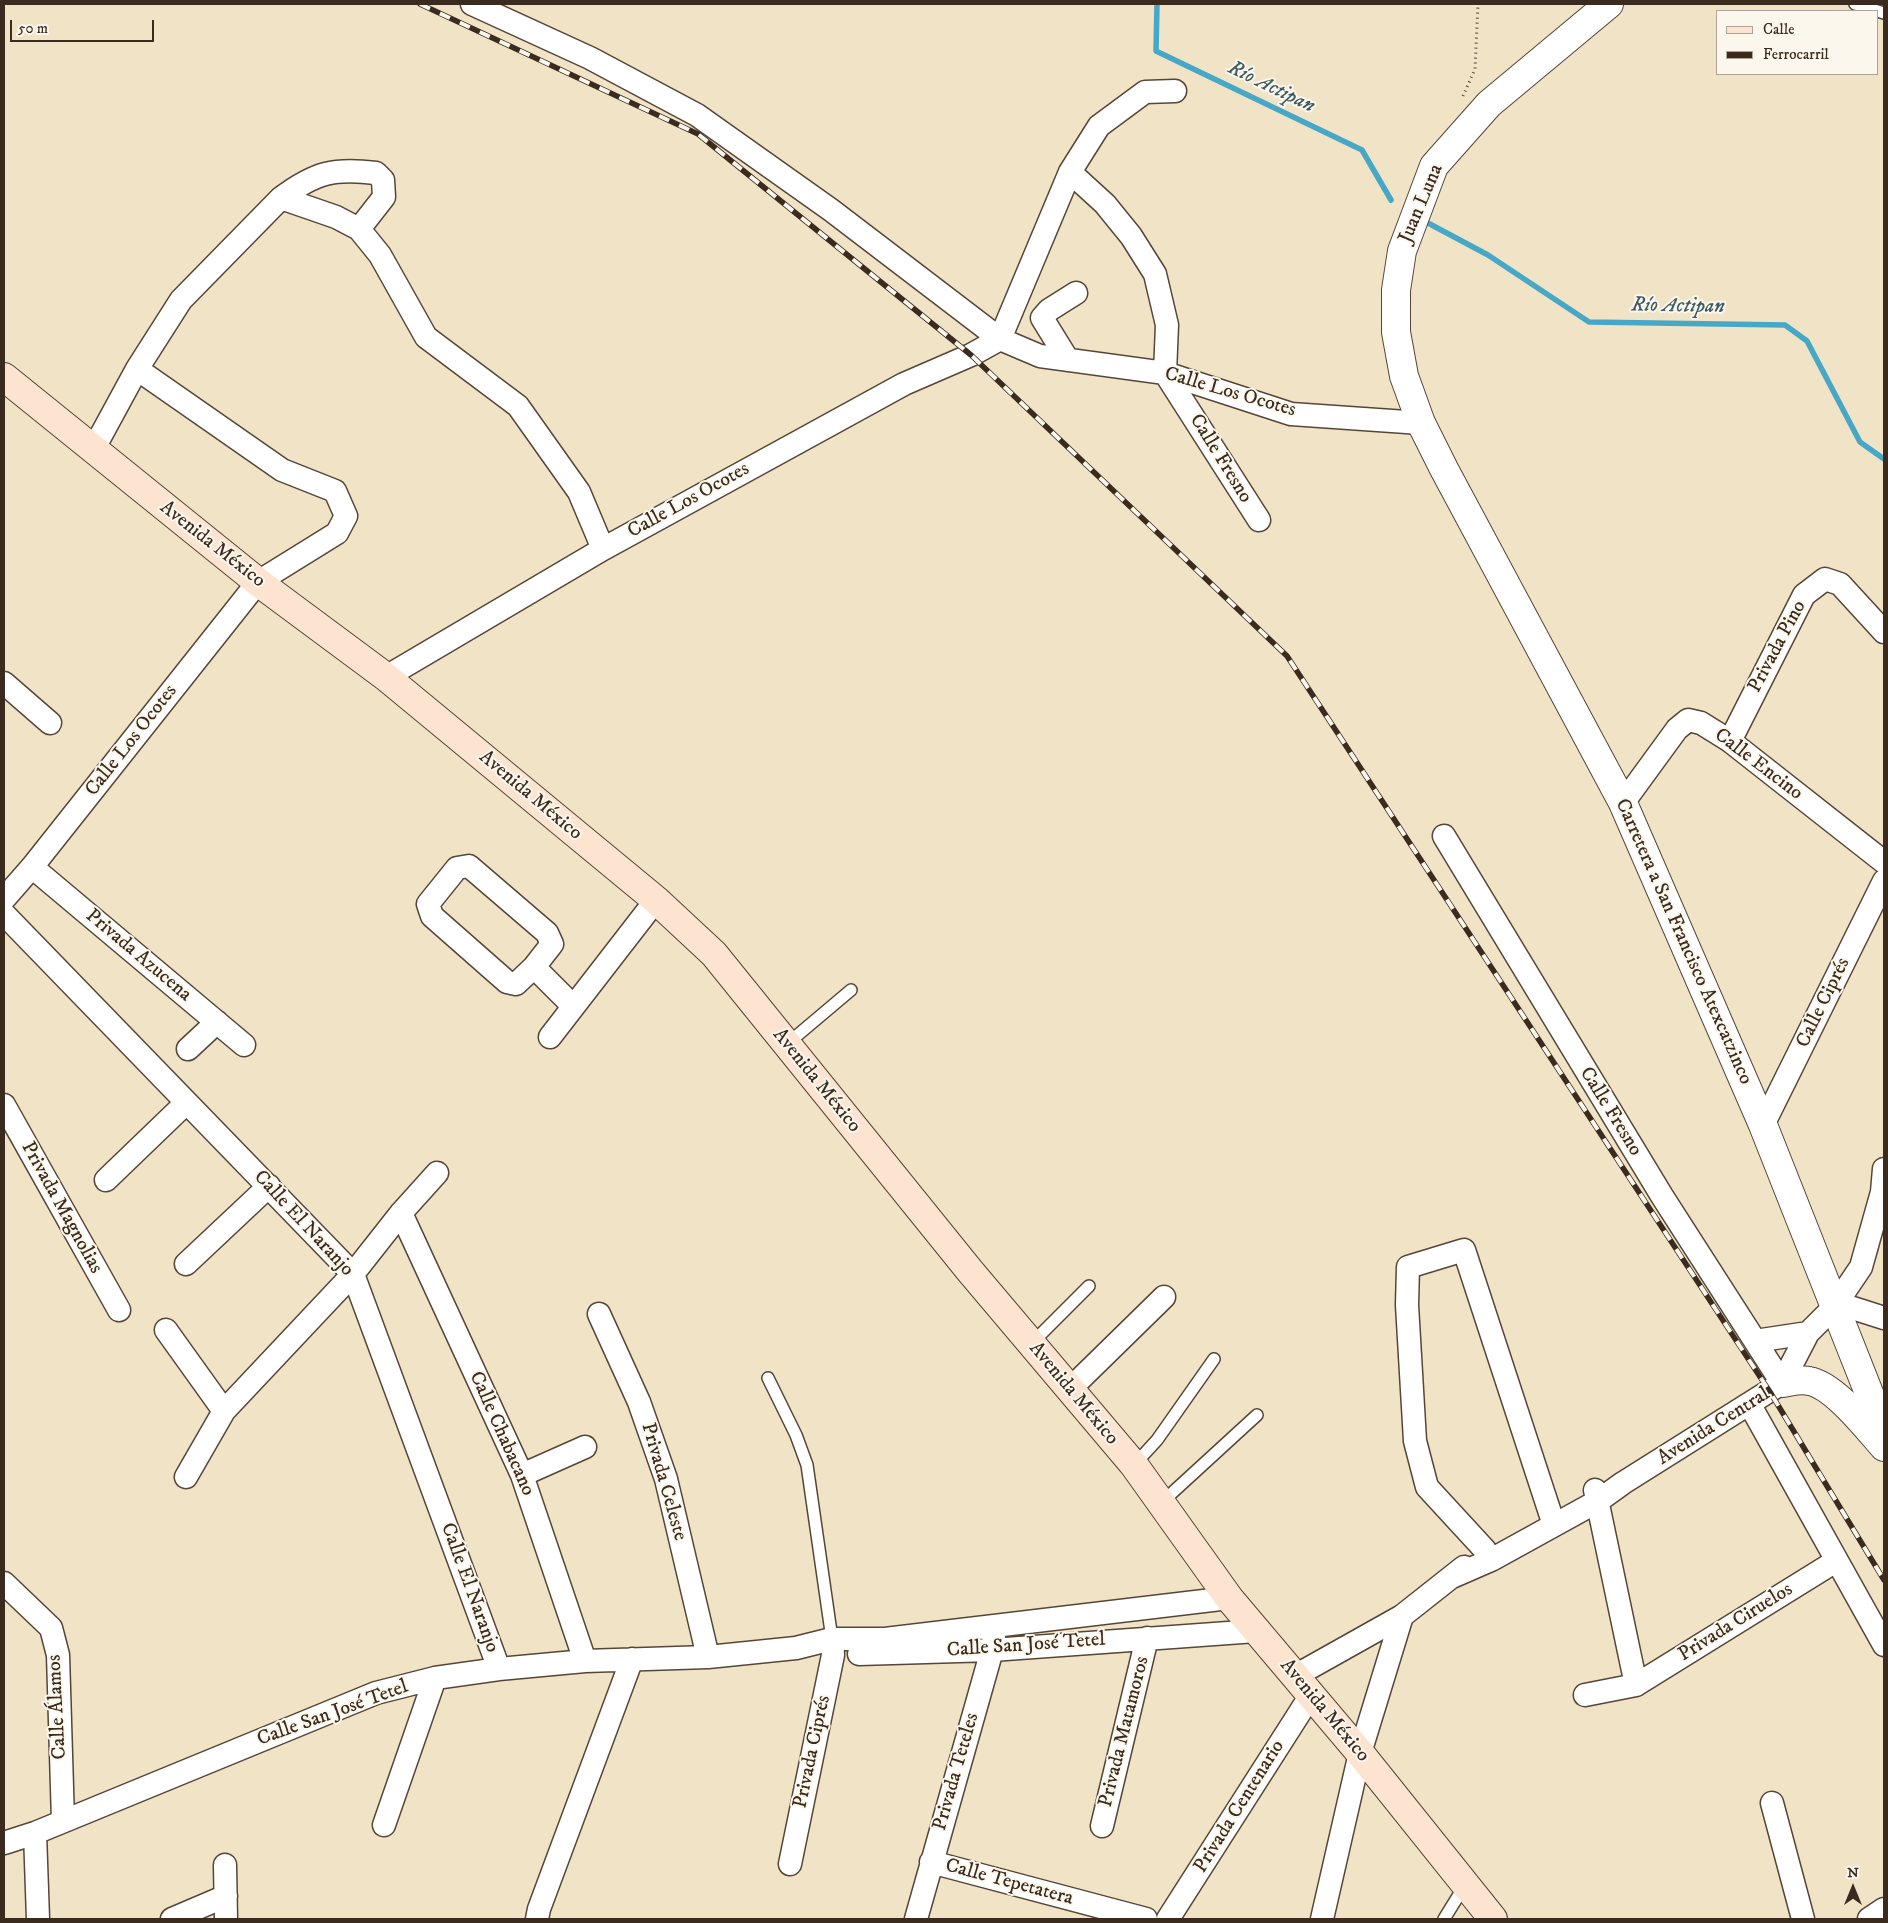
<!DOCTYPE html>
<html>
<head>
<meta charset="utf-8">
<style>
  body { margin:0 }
  #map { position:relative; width:1888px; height:1923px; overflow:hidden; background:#f0e3c6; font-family:"IM FELL DW Pica",serif }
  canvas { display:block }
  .frame { position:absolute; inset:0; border:5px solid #3b2a1e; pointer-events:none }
  .legend { position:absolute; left:1716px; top:10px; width:162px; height:65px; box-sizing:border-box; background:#fbf7ec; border:1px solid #aea59a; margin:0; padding:6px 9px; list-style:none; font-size:15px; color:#3b2a1e }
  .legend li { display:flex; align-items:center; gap:10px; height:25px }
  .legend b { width:25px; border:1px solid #aea59a }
  .north { position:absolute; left:1828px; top:1863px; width:50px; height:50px; -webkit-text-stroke:4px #fbf7ec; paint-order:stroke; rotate:0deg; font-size:14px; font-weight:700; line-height:20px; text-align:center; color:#3b2a1e }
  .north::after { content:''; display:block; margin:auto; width:18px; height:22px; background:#3b2a1e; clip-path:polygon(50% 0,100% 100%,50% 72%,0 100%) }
  .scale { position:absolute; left:10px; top:20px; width:144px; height:22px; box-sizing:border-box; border:2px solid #3b2a1e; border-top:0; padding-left:6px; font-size:15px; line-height:18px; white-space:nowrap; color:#3b2a1e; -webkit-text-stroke:4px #fbf7ec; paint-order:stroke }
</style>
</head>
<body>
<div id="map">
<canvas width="1888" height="1923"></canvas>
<div class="frame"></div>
<ul class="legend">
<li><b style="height:6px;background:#fde4d1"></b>Calle</li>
<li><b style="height:6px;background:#3b2a1e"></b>Ferrocarril</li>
</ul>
<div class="north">N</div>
<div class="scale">50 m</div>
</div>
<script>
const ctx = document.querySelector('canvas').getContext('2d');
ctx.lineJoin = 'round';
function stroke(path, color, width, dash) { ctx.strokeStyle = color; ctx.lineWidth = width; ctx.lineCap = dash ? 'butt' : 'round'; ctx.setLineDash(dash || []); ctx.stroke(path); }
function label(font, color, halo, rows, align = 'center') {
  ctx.font = font + ' "IM FELL DW Pica",serif'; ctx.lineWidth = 4; ctx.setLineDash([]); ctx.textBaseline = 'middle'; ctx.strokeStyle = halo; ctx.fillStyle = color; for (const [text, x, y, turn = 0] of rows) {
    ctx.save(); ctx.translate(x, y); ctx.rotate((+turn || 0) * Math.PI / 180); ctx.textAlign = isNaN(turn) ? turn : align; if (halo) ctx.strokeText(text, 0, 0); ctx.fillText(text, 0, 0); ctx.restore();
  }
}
stroke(new Path2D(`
  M1157 4 1156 51 1362 150 1391 200
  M1428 223 1488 255 1589 322 1785 325 1807 341 1860 442 1884 459`), '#46a7c6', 5.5);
const service = new Path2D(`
  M1855 4 1884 13
  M787 1044 851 990
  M1031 1344 1089 1286
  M768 1378 796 1435 807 1465 832 1639
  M1134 1465 1157 1440 1214 1359
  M1161 1503 1257 1415
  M1444 1919 1465 1885`);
const minor = new Path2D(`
  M472 4 590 58 697 115 831 210 1000 339 1040 356 1165 373 1291 414 1421 423
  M1070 172 1105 204 1131 236 1155 274 1167 325 1165 373
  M281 198 336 217 359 229 380 255 426 337 518 406 579 492 603 549
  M1000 339 1070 172 1099 126 1145 92 1175 91
  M1068 360 1042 318 1049 310 1076 293
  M1165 373 1259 520
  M93 450 137 369 181 300 281 198C316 172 334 168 376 173L383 180 384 197 359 229
  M386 677 603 549 904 384 971 355 1000 339
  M4 683 50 723
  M1730 741 1804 595 1825 579 1840 584 1884 632
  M1623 803 1677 729 1688 720 1701 723 1730 741 1884 862
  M1444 836 1662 1196 1782 1383
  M469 866 547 933 552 944 534 967 516 984 507 982 432 916 428 904 457 868Z
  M32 867 244 1045
  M4 899 32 867 258 582 337 533 346 516 335 491 282 470 137 369
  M4 914 353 1274 499 1669
  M534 967 573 1006
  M550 1037 656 900
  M188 1049 217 1022
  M4 1105 119 1310
  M1763 1125 1884 881
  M106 1180 186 1103
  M401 1213 522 1475 585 1661
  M186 1264 269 1186
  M1837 1303 1884 1318
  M599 1314 639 1402 666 1479 708 1657
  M166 1330 224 1411
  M1755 1341 1808 1333
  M1069 1390 1164 1297
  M1750 1405 1884 1645
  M522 1475 585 1447
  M186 1477 224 1411 353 1274 401 1213 437 1173
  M1595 1490 1636 1685 1836 1561
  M1485 1550 1427 1487 1415 1441 1407 1305 1408 1267 1464 1250 1554 1525
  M1452 1577 1491 1560 1598 1501 1623 1483 1782 1383 1808 1333 1834 1307 1861 1267 1882 1192 1884 1169
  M4 1583 51 1628 58 1655 63 1821
  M859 1654 992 1650 1256 1631
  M1295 1676 1402 1616
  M1585 1695 1636 1685
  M1772 1803 1803 1919
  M384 1825 435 1678
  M1102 1826 1147 1638
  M35 1833 38 1919
  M4 1843 35 1833 376 1693 435 1678 499 1669 585 1661 708 1657 796 1648 832 1639H885L1229 1598
  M931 1862 1146 1919
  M790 1864 833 1655 832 1639
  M225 1865 226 1919
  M172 1919 226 1896
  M537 1919 539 1909 632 1659
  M916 1919 992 1650 994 1636
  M1168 1919 1311 1695
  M1322 1919 1360 1753 1402 1616 1464 1567
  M1869 1919 1884 1909`);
const tertiary = new Path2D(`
  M1609 4 1489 104 1434 166 1402 251 1396 290V332L1404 376 1421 423 1444 469 1623 803 1763 1125 1884 1431
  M1782 1383C1790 1382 1801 1379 1809 1381 1834 1385 1867 1428 1884 1447`);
const secondary = new Path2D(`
  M4 377 258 582 386 677 656 900 714 954 970 1271 1134 1465 1229 1598 1360 1753 1493 1919`);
stroke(service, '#564637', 14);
stroke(minor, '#564637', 25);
stroke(tertiary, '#564637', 30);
stroke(secondary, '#564637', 30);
stroke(new Path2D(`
  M1463 96 1475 69 1478 4`), '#564637', 3, [1, 4]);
stroke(service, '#fff', 11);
stroke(minor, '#fff', 22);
stroke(tertiary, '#fff', 28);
stroke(secondary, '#fde4d1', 28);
const rail = new Path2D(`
  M420 4 698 134 971 355 1287 656 1770 1392 1884 1580`);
stroke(rail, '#3b2a1e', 5.5);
stroke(rail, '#fbf7ec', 4, [11]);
label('20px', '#3b2a1e', '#fbf7ec', [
  ["Juan Luna",1422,204,-67],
  ["Calle Los Ocotes",1230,393,16],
  ["Calle Fresno",1220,459,58],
  ["Calle Los Ocotes",689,501,-29],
  ["Avenida México",212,545,38],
  ["Privada Pino",1778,647,-62],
  ["Calle Los Ocotes",132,741,-52],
  ["Calle Encino",1758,765,37],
  ["Avenida México",530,796,40],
  ["Carretera a San Francisco Atexcatzinco",1683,942,66],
  ["Privada Azucena",138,956,40],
  ["Calle Ciprés",1824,1003,-64],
  ["Avenida México",816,1081,51],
  ["Calle Fresno",1610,1112,58],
  ["Privada Magnolias",61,1208,61],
  ["Calle El Naranjo",303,1224,47],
  ["Avenida México",1073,1394,50],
  ["Avenida Central",1714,1427,-32],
  ["Calle Chabacano",501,1434,66],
  ["Privada Celeste",663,1482,74],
  ["Calle El Naranjo",469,1588,70],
  ["Privada Ciruelos",1736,1623,-32],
  ["Calle San José Tetel",1026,1646,-4],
  ["Calle Álamos",58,1707,-93],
  ["Avenida México",1324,1711,50],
  ["Calle San José Tetel",333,1714,-20],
  ["Privada Matamoros",1125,1732,-76],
  ["Privada Ciprés",813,1752,-78],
  ["Privada Teteles",957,1772,-74],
  ["Privada Centenario",1240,1807,-58],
  ["Calle Tepetatera",1009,1883,15]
]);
label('italic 21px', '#3f5c61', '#fbf7ec', [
  ["Río Actipan",1271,88,26],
  ["Río Actipan",1678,307,1]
]);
</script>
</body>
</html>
